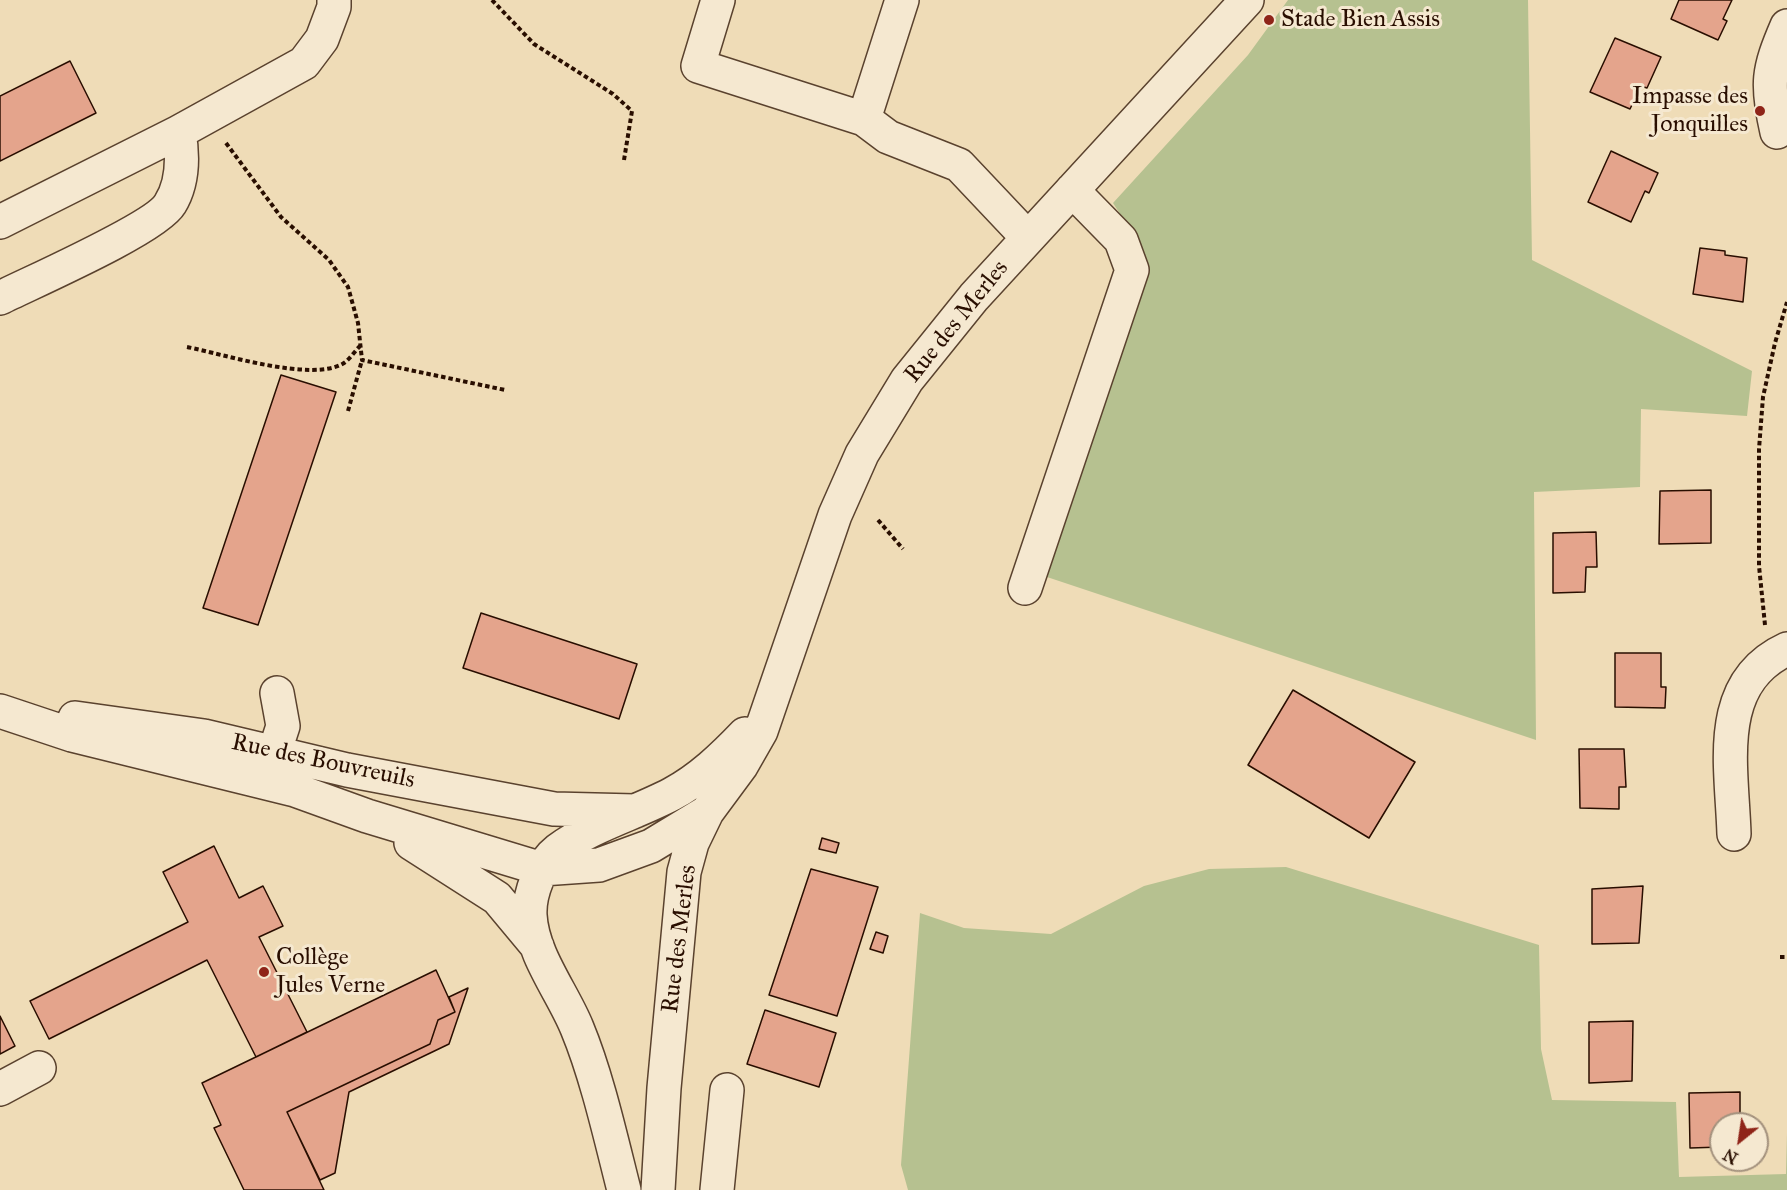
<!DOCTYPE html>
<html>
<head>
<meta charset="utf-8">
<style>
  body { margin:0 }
  #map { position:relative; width:1787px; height:1190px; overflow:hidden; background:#efdcb7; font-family:"IM FELL Great Primer",serif }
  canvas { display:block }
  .north { position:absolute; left:1709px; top:1112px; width:60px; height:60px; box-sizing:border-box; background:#f5e8d0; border:2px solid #a3917d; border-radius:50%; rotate:210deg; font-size:16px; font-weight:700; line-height:24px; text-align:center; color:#290e00 }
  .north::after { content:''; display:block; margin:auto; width:21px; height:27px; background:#8f2418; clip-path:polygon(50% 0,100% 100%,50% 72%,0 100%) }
</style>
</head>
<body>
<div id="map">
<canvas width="1787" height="1190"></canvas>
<div class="north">N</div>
</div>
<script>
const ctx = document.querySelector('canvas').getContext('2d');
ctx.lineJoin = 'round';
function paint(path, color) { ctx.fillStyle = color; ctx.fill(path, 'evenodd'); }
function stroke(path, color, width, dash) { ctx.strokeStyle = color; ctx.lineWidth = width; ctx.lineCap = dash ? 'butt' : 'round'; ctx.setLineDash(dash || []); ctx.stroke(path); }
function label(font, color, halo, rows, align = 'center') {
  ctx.font = font + ' "IM FELL Great Primer",serif'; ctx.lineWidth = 6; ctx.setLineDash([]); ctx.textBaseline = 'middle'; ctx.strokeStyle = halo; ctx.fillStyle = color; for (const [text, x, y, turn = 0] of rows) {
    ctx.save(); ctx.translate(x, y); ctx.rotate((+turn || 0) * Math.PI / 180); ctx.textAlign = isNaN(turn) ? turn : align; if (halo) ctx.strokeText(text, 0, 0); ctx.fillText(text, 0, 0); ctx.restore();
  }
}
paint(new Path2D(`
  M1288 0H1528L1532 260 1752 371 1747 416 1641 409 1640 487 1534 492 1536 740 1047 577 1147 279 1133 234 1113 203 1248 55Z
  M1286 867 1539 945 1541 1049 1552 1100 1676 1102 1679 1177 1786 1174 1787 1133V1190H908L901 1165 920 913 964 928 1051 934 1144 886 1209 869Z`), '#b6c190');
const building = new Path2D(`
  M1679 0H1732L1723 19 1727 21 1718 40 1671 19Z
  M1615 38 1661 57 1647 88 1641 86 1630 109 1590 92Z
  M70 61 96 113 0 161V96Z
  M1611 151 1658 173 1649 193 1645 191 1631 222 1588 202Z
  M1700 248 1725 251V255L1747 258 1743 302 1693 294Z
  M281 375 336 392 258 625 203 608Z
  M1711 490V543L1659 544 1660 491Z
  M1596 532 1597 567H1586L1585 592 1553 593V533Z
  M481 613 637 664 619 719 463 668Z
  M1615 653H1661V687H1666L1665 708 1615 707Z
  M1293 690 1415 762 1369 838 1248 765Z
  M1579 749H1624L1626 787H1619V809L1580 808Z
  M822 838 839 843 836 853 819 849Z
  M214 846 239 898 263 886 283 926 259 937 307 1032 256 1057 207 960 49 1039 30 1001 188 922 163 872Z
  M811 869 878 887 837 1016 769 995Z
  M1643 886 1639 943 1592 944V889Z
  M876 932 888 936 883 953 870 949Z
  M436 970 455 1012 438 1020 430 1044 287 1112 324 1190H244L214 1128 221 1125 202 1083Z
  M468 988 449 1044 349 1092 335 1173 320 1180 287 1112 430 1044 438 1020 455 1012 449 997Z
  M765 1010 836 1033 819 1087 747 1064Z
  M0 1016 15 1046 0 1054Z
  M1633 1021 1632 1081 1589 1083V1022Z
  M1740 1092V1124H1721V1147L1690 1148 1689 1093Z`);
paint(building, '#e4a48c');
stroke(building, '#290e00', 1.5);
const minor = new Path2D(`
  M718 0 698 66 864 119 902 0
  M864 119 888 137 959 165 1028 238
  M179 132 304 63 322 39 334 7V0
  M1777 132C1766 84 1768 70 1787 26
  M0 222 179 132C183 155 183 183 170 204 156 228 32 282 0 298
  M1025 588 1132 270 1121 240 1072 190
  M0 711 72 735 295 790 367 816 542 869 599 865 651 846 707 812
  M75 718 204 736 347 770 554 809 635 811
  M268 772 283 726 277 693
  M1734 834C1732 766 1713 683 1787 649
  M411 843 497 898 537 946
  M0 1089 39 1068
  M624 1190C611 1139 597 1076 577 1028 563 993 532 955 530 915 529 894 540 864 558 850 592 825 634 814 672 794 700 779 723 757 745 734
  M658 1190 664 1088 684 872 692 843 707 812 741 766 761 731 835 515 862 454 907 380 974 297 1247 0
  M717 1190 727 1090`);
stroke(minor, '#5a422e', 36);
stroke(new Path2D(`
  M492 0 534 44 613 94 632 111 624 160
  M226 143 281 217 329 260 348 287 358 323 362 360 505 390
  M187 347C223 354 313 383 344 363 350 359 355 351 360 346
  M348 411 362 360
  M878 520 903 549
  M1765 625 1759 566V449L1763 397 1775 343 1787 302
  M1780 957H1787`), '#290e00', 4, [4.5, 3]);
stroke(minor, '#f5e8d0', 33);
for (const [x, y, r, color] of [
  [1269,20,6,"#8f2418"],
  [1760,111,6,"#8f2418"],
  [264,972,6,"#8f2418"]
]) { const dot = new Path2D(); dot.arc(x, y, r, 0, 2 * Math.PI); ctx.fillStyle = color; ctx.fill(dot); stroke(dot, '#f5e8d0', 2); }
label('24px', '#290e00', '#f5e8d0', [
  ["Stade Bien Assis",1281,20],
  ["Impasse des",1748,97,"right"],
  ["Jonquilles",1748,125,"right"],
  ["Collège",276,958],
  ["Jules Verne",276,986]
], 'left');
label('24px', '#290e00', '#f5e8d0', [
  ["Rue des Merles",957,322,-51],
  ["Rue des Bouvreuils",323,762,12],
  ["Rue des Merles",680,939,-83]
]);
</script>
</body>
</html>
